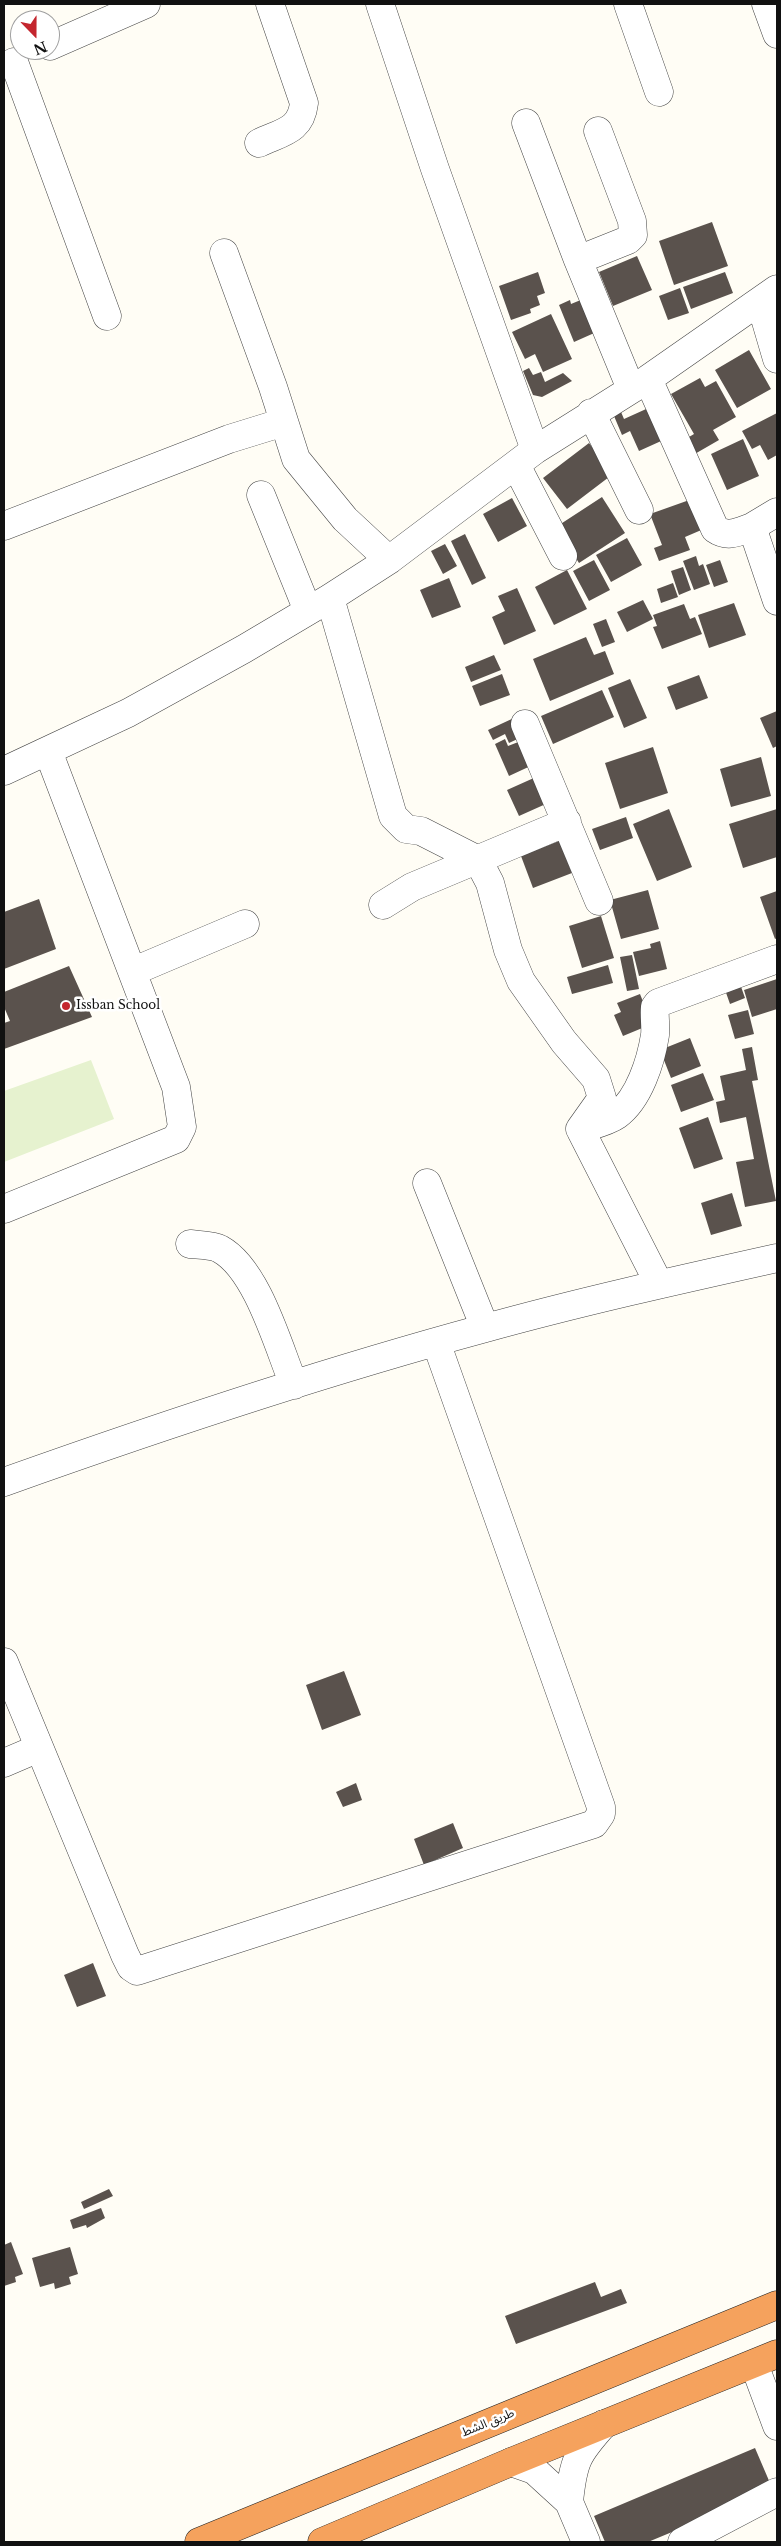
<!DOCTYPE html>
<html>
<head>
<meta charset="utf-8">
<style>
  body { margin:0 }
  #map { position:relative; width:781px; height:2546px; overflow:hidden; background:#fffdf5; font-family:"Libre Baskerville",serif }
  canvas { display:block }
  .frame { position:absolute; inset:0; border:5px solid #111; pointer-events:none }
  .north { position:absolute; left:10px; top:10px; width:50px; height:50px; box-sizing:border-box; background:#fff; border:1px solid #a0a0a0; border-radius:50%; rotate:158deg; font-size:14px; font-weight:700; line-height:20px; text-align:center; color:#111 }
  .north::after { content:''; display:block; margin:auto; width:18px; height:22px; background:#c4262e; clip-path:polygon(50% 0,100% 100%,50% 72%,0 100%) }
</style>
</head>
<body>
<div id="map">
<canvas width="781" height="2546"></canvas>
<div class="frame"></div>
<div class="north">N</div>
</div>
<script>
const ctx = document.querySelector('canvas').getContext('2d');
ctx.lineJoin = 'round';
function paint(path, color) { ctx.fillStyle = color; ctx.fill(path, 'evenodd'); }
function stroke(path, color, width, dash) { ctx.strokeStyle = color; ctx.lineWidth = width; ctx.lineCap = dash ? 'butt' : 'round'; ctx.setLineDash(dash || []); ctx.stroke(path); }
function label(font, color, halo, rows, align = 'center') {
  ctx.font = font + ' "Libre Baskerville","Noto Sans Arabic",serif'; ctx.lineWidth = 5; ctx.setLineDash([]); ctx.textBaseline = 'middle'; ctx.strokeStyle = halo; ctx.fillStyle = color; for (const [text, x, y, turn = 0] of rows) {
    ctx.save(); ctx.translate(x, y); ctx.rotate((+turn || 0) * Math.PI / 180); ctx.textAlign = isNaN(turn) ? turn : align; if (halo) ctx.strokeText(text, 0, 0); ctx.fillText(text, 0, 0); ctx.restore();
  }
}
paint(new Path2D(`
  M91 1060 114 1119 4 1162V1091Z`), '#e6f2cf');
paint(new Path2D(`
  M712 222 728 266 674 285 659 241Z
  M637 256 652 290 613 306 599 272Z
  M538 272 545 293 537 296 540 305 530 309 531 313 511 320 499 286Z
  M725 272 733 293 691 309 683 287Z
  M680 288 689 313 668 320 659 296Z
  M588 297 601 330 574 342 559 305 570 300 571 304Z
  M551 314 572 359 543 372 535 354 525 359 512 332Z
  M749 350 771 389 737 408 715 370Z
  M529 368 533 375 541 372 545 382 563 373 572 381 542 397 533 395 523 371Z
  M700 378 705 387 716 381 736 417 713 430 719 440 693 455 684 440 694 434 671 394Z
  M655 405 670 437 639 451 630 431 622 435 614 416 621 412 624 419Z
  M777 413V455L768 460 760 445 752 449 742 431Z
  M743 439 759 476 727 490 711 454Z
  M589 443 613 474 567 509 543 478Z
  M602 497 625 533 579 563 556 527Z
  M512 498 527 526 498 542 483 514Z
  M695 498 706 528 685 537 690 550 659 561 654 548 662 545 650 514Z
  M465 534 486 578 472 585 451 541Z
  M627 538 642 565 611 582 596 555Z
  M445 544 457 566 443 574 431 551Z
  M696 556 699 566 703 564 710 584 694 590 683 561Z
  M594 560 610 590 589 601 573 571Z
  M720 560 728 582 714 587 706 565Z
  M683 567 691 590 679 595 671 571Z
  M567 570 587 609 554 625 535 587Z
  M449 578 461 607 432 618 420 590Z
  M673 583 678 597 661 603 657 589Z
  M517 588 536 631 504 645 492 617 505 611 498 596Z
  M643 600 653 619 627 632 617 612Z
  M734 603 746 635 709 648 698 615Z
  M684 604 690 619 695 617 702 634 662 649 653 627 657 626 653 615Z
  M606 619 615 642 602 647 593 624Z
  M586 637 594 655 605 651 614 674 550 701 533 659Z
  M494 655 501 670 471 682 465 667Z
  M502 674 510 695 480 706 472 686Z
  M699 675 708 698 676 710 667 687Z
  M630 679 647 718 624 728 608 688Z
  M602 690 614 717 553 744 541 716Z
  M777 711V746L773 748 760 718Z
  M516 717 524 736 509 743 505 734 493 740 488 730Z
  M505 739 508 746 526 739 537 763 509 776 495 744Z
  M653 747 668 793 620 809 605 763Z
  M761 757 771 796 731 807 720 769Z
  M536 777 548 803 519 816 507 790Z
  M669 809 692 867 657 881 633 824Z
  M777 809V857L743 868 729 824Z
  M626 817 633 838 600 850 592 829Z
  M559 841 572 873 533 888 521 856Z
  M648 890 659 929 621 939 610 900Z
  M777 891V938L775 939 760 897Z
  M39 899 56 949 4 969V912Z
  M601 916 614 958 582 968 569 926Z
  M660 941 667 969 639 976 633 952 651 948 650 944Z
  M632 955 639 989 627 991 620 957Z
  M608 965 613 983 572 994 567 977Z
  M69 966 92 1017 4 1049V1023L10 1021 4 1007V992Z
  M777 979V1009L752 1017 744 990Z
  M739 981 745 998 730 1004 724 987Z
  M640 994 652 1024 623 1036 614 1015 621 1012 617 1003Z
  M748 1010 754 1034 735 1039 728 1015Z
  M690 1038 701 1066 671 1078 660 1050Z
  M752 1047 758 1080 752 1081 776 1201 745 1207 736 1162 754 1159 746 1117 720 1123 716 1102 725 1100 720 1076 746 1070 742 1049Z
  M703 1073 714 1100 681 1112 671 1085Z
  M708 1117 723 1159 694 1169 679 1128Z
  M732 1193 742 1226 711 1235 701 1203Z
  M344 1671 361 1715 322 1730 306 1685Z
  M356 1783 362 1800 343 1807 336 1792Z
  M453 1823 463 1848 424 1865 414 1839Z
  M93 1963 106 1996 77 2007 64 1975Z
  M109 2189 113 2196 84 2209 81 2202Z
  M101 2208 105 2218 87 2228 86 2225 73 2229 70 2220Z
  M11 2242 23 2274 15 2277 16 2282 4 2286V2245Z
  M70 2247 78 2274 69 2277 71 2284 55 2289 54 2283 40 2287 32 2258Z
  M595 2282 601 2297 621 2289 627 2303 516 2344 505 2316Z
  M755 2448 773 2490 648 2542H605L594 2516Z`), '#5a524d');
const minor = new Path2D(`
  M380 4 435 169 535 450
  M628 4 659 92
  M766 4 777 34
  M50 46 146 4
  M14 62 107 316
  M526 123 578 260 631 389
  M259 143C282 132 301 131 304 103L270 4
  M224 253 273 387 296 459 345 519 389 560
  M578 260 628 240 633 235 632 221 598 131
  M760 301 777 359
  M648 379 715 529C728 538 738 532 752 527
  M591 413 639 510
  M516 465 563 556
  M261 495 308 611
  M777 512 752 527 777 601
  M4 526 229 439 284 422
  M330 598 393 816 406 829 421 831 478 860 490 883 508 950 521 981 564 1042 596 1079 602 1098 580 1129 659 1284
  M525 724 599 901
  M4 771 128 713 244 649 330 598 389 560 535 450 648 379 777 289
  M383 905 412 887 567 822
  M134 971 245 924
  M580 1129C592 1125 607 1122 617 1115 639 1099 651 1061 655 1035 656 1026 654 1016 655 1007L658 1003 777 959
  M427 1183 485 1328
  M4 1209 176 1139 182 1127 176 1087 48 751
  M190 1244C199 1245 213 1245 220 1249 257 1269 278 1346 294 1385
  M4 1482C161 1426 320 1373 482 1329 579 1302 678 1280 777 1258
  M4 1662 125 1955 131 1967 137 1971 594 1824 601 1814V1807L436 1342
  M4 1763 39 1748
  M754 2364 777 2426
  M511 2462 534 2470 569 2502 586 2542
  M569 2502C573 2461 577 2454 604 2424
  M682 2542 777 2492`);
const highway = new Path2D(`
  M199 2542 777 2305
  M322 2542 511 2462 777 2354`);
stroke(minor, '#444', 29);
stroke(highway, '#222', 29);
stroke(minor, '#fff', 28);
stroke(highway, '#f5a25d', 28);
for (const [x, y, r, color] of [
  [66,1006,5,"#c4262e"]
]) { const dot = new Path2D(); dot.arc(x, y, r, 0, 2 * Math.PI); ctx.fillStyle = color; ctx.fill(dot); stroke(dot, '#fff', 2); }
label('12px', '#111', '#fff', [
  ["Issban School",76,1006]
], 'left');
label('12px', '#111', '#fff', [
  ["طريق الشط",488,2423,-22]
]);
</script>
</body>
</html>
